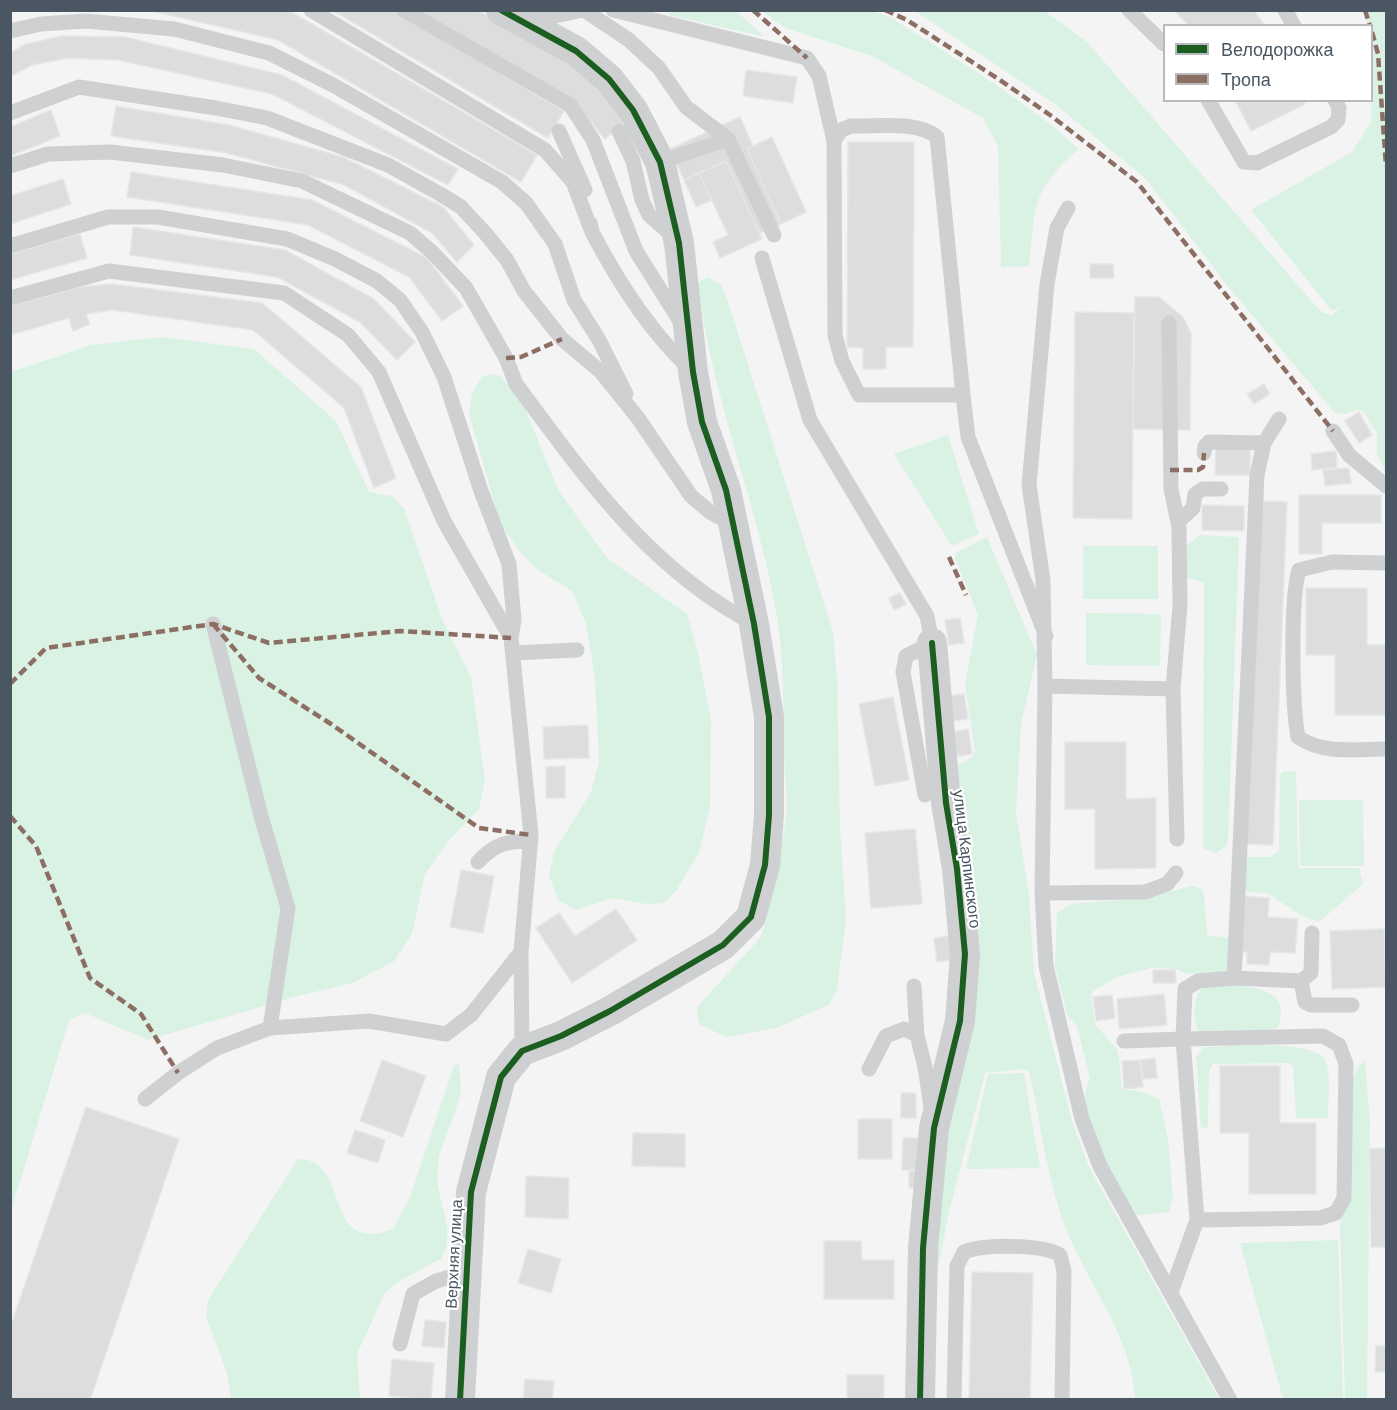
<!DOCTYPE html>
<html>
<head>
<meta charset="utf-8">
<style>
  body { margin:0 }
  #map { position:relative; width:1397px; height:1410px; overflow:hidden; background:#f4f4f4; font-family:Barlow,sans-serif }
  canvas { display:block }
  .frame { position:absolute; inset:0; border:12px solid #4a5661; pointer-events:none }
  .legend { position:absolute; left:1163px; top:24px; width:210px; height:78px; box-sizing:border-box; background:#fff; border:2px solid #b7bbc0; margin:0; padding:8px 10px; list-style:none; font-size:18px; color:#4a5661 }
  .legend li { display:flex; align-items:center; gap:12px; height:30px }
  .legend b { width:30px; border:2px solid #b7bbc0 }
</style>
</head>
<body>
<div id="map">
<canvas width="1397" height="1410"></canvas>
<div class="frame"></div>
<ul class="legend">
<li><b style="height:8px;background:#1b5e20"></b>Велодорожка</li>
<li><b style="height:8px;background:#8d6e63"></b>Тропа</li>
</ul>
</div>
<script>
const ctx = document.querySelector('canvas').getContext('2d');
ctx.lineJoin = 'round';
function paint(path, color) { ctx.fillStyle = color; ctx.fill(path, 'evenodd'); }
function stroke(path, color, width, dash) { ctx.strokeStyle = color; ctx.lineWidth = width; ctx.lineCap = dash ? 'butt' : 'round'; ctx.setLineDash(dash || []); ctx.stroke(path); }
function label(font, color, halo, rows, align = 'center') {
  ctx.font = font + ' Barlow,sans-serif'; ctx.lineWidth = 4.5; ctx.setLineDash([]); ctx.textBaseline = 'middle'; ctx.strokeStyle = halo; ctx.fillStyle = color; for (const [text, x, y, turn = 0] of rows) {
    ctx.save(); ctx.translate(x, y); ctx.rotate((+turn || 0) * Math.PI / 180); ctx.textAlign = isNaN(turn) ? turn : align; if (halo) ctx.strokeText(text, 0, 0); ctx.fillText(text, 0, 0); ctx.restore();
  }
}
paint(new Path2D(`
  M667 11H736L765 37 669 15Z
  M762 11H872L890 17C955 59 1022 97 1079 149 1030 191 1036 206 1029 266L1001 267 998 146 983 118 872 56 785 28Z
  M915 11H1044L1087 42 1321 312 1332 315 1343 305 1332 311 1251 210 1352 152 1371 122 1372 26 1367 25 1366 11H1386V473L1377 455V433L1364 412 1358 409 1346 414 1335 413 1231 290 1146 179 1055 104Z
  M707 277 721 284 728 302 833 632 837 676 840 827 846 919 837 990 829 1005 776 1028 727 1037 700 1025 697 1015 698 1006 760 938 767 919C772 885 782 851 786 817 788 794 784 772 784 749 783 707 784 665 778 623 760 508 711 399 698 283Z
  M161 337 254 349 336 421 369 492 392 496 404 509 443 621 471 677 485 781 479 809 450 839 425 874 412 934 394 961 353 983 297 996 148 1040 85 1013 69 1020 11 1211V372L91 345Z
  M493 374 500 376 523 403 558 490 607 558 687 614 698 652 711 720 710 807 699 853 676 891 664 903 646 904 613 898 576 910 558 900 549 875 554 852 591 792 599 762 595 679 586 624 572 591 538 570 521 553 501 526 469 414 472 393 482 377Z
  M948 435 979 534 952 546 894 454Z
  M1200 535 1237 537 1239 540 1228 841 1226 846 1216 853 1203 848 1204 582 1187 578 1184 547Z
  M987 537 1037 655 1021 724 1016 813 1029 895 1034 973 1072 1121 1089 1167 1219 1399H1135C1132 1339 1092 1290 1069 1236 1047 1184 1042 1127 1029 1072L1025 1069 985 1073 949 1212 934 1289 942 1161 979 955 954 788 957 766 973 756 975 751 965 684 978 614 955 559 956 553Z
  M1083 546H1158V599H1083Z
  M1086 613 1161 614 1160 666 1086 665Z
  M1296 771 1298 866 1300 868H1359L1363 884 1319 922 1302 916 1269 894 1245 891 1243 857H1270L1279 851 1280 775 1283 772Z
  M1299 800H1363L1364 866H1300Z
  M1193 886 1202 889 1204 894 1207 935 1229 938 1227 969 1224 972 1186 974 1176 969 1151 968 1117 977 1093 991 1091 997 1095 1024 1118 1051 1122 1090 1140 1091 1159 1099 1168 1139 1173 1197 1169 1212 1137 1215 1133 1214C1116 1185 1071 1111 1090 1079L1077 1026 1067 1015 1055 967 1057 913 1072 904 1143 898Z
  M1231 984C1258 989 1291 989 1278 1028L1272 1030 1198 1031C1193 1018 1193 997 1203 987Z
  M1205 1047C1228 1047 1317 1038 1326 1062 1331 1075 1328 1104 1328 1118H1296L1293 1067 1290 1063 1213 1064 1209 1070 1208 1124 1207 1128 1201 1127 1196 1057Z
  M1365 1060 1370 1124 1367 1399H1345L1340 1223 1345 1212 1352 1080 1358 1067Z
  M459 1064 461 1092 457 1106 439 1156 437 1182 447 1226V1245L442 1258 396 1283 385 1293 357 1354 360 1399H231L227 1373 206 1316 208 1300 298 1159C353 1159 320 1256 393 1229L410 1197 454 1066Z
  M1024 1073 1040 1168 966 1169 988 1074Z
  M1338 1240 1343 1399H1283L1240 1243Z`), '#d9f2e3');
const building = new Path2D(`
  M147 10H281L293 13 537 155 521 182 278 40Z
  M332 10H394L564 111 548 138Z
  M414 10H477L586 73 628 119 605 139 569 97Z
  M1174 10H1254L1265 26H1189Z
  M61 36 125 37 282 75 458 169 448 185 272 94 118 60 68 58 32 65 10 77V53L26 44Z
  M746 70 797 77 793 103 743 96Z
  M1235 100H1303L1305 104 1251 131Z
  M116 106 229 125 343 157 443 207 474 245 457 262 432 233 344 185 227 153 111 136Z
  M51 110 60 136 10 156V127Z
  M740 117 753 146 747 149 781 224 759 233 726 161 684 180 670 149Z
  M772 137 806 212 781 224 747 149Z
  M848 142H914L913 347H886V369H863V348L847 347Z
  M726 161 762 239 720 258 713 242 728 235 699 173Z
  M131 172 312 200 427 258 463 306 442 321 409 277 308 225 127 197Z
  M699 173 712 200 696 207 684 180Z
  M63 179 71 204 10 224V196Z
  M133 227 285 250 374 299 415 342 397 360 360 322 277 277 130 255Z
  M80 234 87 258 10 280V254Z
  M1090 264H1113L1114 278H1090Z
  M112 284 262 303 361 387 396 478 374 488 344 408 253 330 113 310 86 314 90 324 73 331 69 318 10 335V306L80 287Z
  M1135 297H1159L1183 317 1191 333 1190 430 1133 429Z
  M1075 312 1134 313 1132 519 1073 518Z
  M1264 384 1270 394 1254 404 1247 394Z
  M1359 412 1372 435 1359 443 1345 421Z
  M1216 448 1250 449V475H1215Z
  M1336 451 1337 467 1312 470 1311 454Z
  M1349 468 1351 483 1325 486 1323 470Z
  M1299 495H1381V523H1322V554H1299Z
  M1260 501 1287 502 1273 845 1245 844Z
  M1202 505 1244 506V531L1202 530Z
  M1306 588H1367V645H1386V715H1335V655H1306Z
  M900 593 906 604 894 610 889 598Z
  M960 618 964 643 949 645 945 620Z
  M964 694 968 719 953 721 949 696Z
  M893 697 909 780 875 786 859 704Z
  M588 725 589 758 544 759 543 727Z
  M968 729 972 754 957 756 954 732Z
  M1065 742H1126V799L1156 798V868L1095 869V809H1065Z
  M565 766V798H546V767Z
  M915 829 922 904 871 908 865 833Z
  M461 870 494 876 483 933 450 927Z
  M1242 896 1269 898 1268 917 1298 919 1295 953 1270 952 1269 965 1247 964V952H1239Z
  M616 909 637 940 572 983 536 928 559 913 575 936Z
  M1384 929 1386 987 1332 989 1330 931Z
  M949 936 952 960 937 962 934 938Z
  M1153 970H1175L1176 983H1153Z
  M1164 994 1167 1025 1119 1029 1117 999Z
  M1112 995 1115 1018 1096 1021 1093 997Z
  M1155 1058 1157 1078 1143 1079 1141 1060Z
  M382 1060 426 1076 403 1137 360 1121Z
  M1140 1060 1143 1087 1124 1089 1122 1061Z
  M1220 1066H1280V1123H1316V1194H1249V1133H1220Z
  M901 1093H916V1118H901Z
  M86 1107 179 1139 90 1400H10V1328Z
  M858 1119H892V1159H858Z
  M355 1130 385 1140 378 1163 347 1153Z
  M633 1133 685 1134V1167L632 1166Z
  M903 1138H922L921 1170H902Z
  M1386 1148V1247H1371L1370 1149Z
  M909 1171H921V1188H909Z
  M526 1176 569 1178 568 1219 525 1217Z
  M824 1241H861L862 1260H894V1299H824Z
  M528 1249 561 1259 551 1293 518 1283Z
  M972 1272 1033 1273 1030 1400H969Z
  M425 1320 446 1322 444 1348 422 1346Z
  M1376 1346H1386V1372H1375Z
  M392 1359 434 1363 431 1400 389 1396Z
  M847 1375H884V1400H847Z
  M525 1379 554 1381 552 1400H523Z`);
paint(building, '#ddddde');
stroke(building, '#e5e6e7', 1.5);
stroke(new Path2D(`
  M311 10 545 150 573 182 592 232
  M404 10 570 105 593 140 636 251 678 318 684 321
  M584 10 629 40 659 68 686 107 728 139 774 235
  M613 10 807 58 819 76 834 141
  M1129 10 1164 44
  M1285 10 1294 26
  M527 22 583 10
  M10 31 41 24 86 21 174 29 269 53 333 85 502 182 526 203 555 244 574 300 599 340 626 394
  M1208 100 1244 162 1257 163 1331 127 1338 120 1339 108 1335 100
  M10 113 79 87 216 108 267 118 388 165 440 194 461 207 486 234 507 260 524 291 562 339 601 372 638 418 691 496 710 512 733 524
  M559 131 585 190
  M619 131 633 161 642 200 649 215 673 236
  M660 162 728 139
  M10 166 48 154 110 152 223 165 302 181 410 233 432 252 466 288 506 358 516 384C586 478 648 568 754 624
  M590 223 592 232C618 282 649 331 691 370
  M10 246 108 217H158L287 239 335 259 377 281 400 300 422 332 444 377 481 491 509 564 514 620 511 638
  M762 258 810 420 927 616 932 643 906 656 903 672 925 795
  M10 298 109 271 284 293 348 335 379 372 444 521 511 638 531 835 521 952 522 1051
  M1169 323 1171 489 1179 528 1180 605 1173 689
  M963 395 937 137C916 120 877 127 851 126L841 130 834 141 835 335 842 361 859 395H963L968 437 1046 636
  M1333 431 1349 455 1386 486
  M1204 453 1205 446 1209 442 1264 443
  M1178 522 1193 508 1195 494 1203 489H1221
  M1386 563 1332 562 1299 570C1290 600 1292 705 1298 737 1323 755 1358 749 1386 749
  M213 624 261 816 288 908 270 1028
  M513 653 577 650
  M1045 686 1043 580 1029 485 1047 284 1057 228 1068 208
  M1177 839 1173 689 1045 686 1042 893 1046 966 1082 1119 1100 1166 1230 1400
  M478 862C494 844 507 841 531 841
  M1042 893 1145 892 1167 884 1176 873
  M1234 978 1301 981 1311 973 1312 933
  M1301 981 1305 1002 1311 1005H1352
  M914 986 917 1035
  M1124 1041 1183 1039 1185 989 1198 981 1234 978 1257 475 1264 443 1279 419
  M869 1069 886 1036 904 1029 917 1035 925 1067 931 1107
  M145 1099 178 1073 217 1048 270 1028 369 1021 446 1034 471 1015 521 952
  M1171 1292 1197 1220 1320 1218 1336 1213 1344 1198 1346 1064 1339 1045 1323 1036 1183 1039 1197 1220
  M400 1344 413 1294 436 1281 467 1272
  M954 1400 957 1266 964 1252C984 1244 1043 1244 1060 1255L1064 1271 1062 1400`), '#ced0d2', 15);
stroke(new Path2D(`
  M460 1400 471 1192 501 1077 522 1051 561 1036 610 1011 723 945 751 917 765 865 769 815V717L754 624 726 490 702 422 693 372 679 243 660 162 633 110 609 79 576 51 501 10
  M920 1400 923 1248 934 1128 960 1021 965 954 957 869 946 803 932 643`), '#ced0d2', 30);
stroke(new Path2D(`
  M753 10 807 58
  M885 10 907 20 1000 80 1050 115 1137 182 1333 431
  M1365 10 1370 26
  M1372 32 1378 54 1386 166
  M506 358 521 357 562 339
  M1170 470H1198L1203 467 1204 453
  M949 557 966 595
  M213 624 259 678 331 724 479 828 531 835
  M10 684 46 648 213 624 269 643 400 631 511 638
  M10 816 36 846 90 978 141 1014 178 1073`), '#8d6e63', 4.5, [9, 4.5]);
stroke(new Path2D(`
  M460 1400 471 1192 501 1077 522 1051 561 1036 610 1011 723 945 751 917 765 865 769 815V717L754 624 726 490 702 422 693 372 679 243 660 162 633 110 609 79 576 51 501 10
  M920 1400 923 1248 934 1128 960 1021 965 954 957 869 946 803 932 643`), '#1b5e20', 6);
label('16px', '#4a5661', '#fff', [
  ["улица Карпинского",967,859,83],
  ["Верхняя улица",454,1254,-87]
]);
</script>
</body>
</html>
